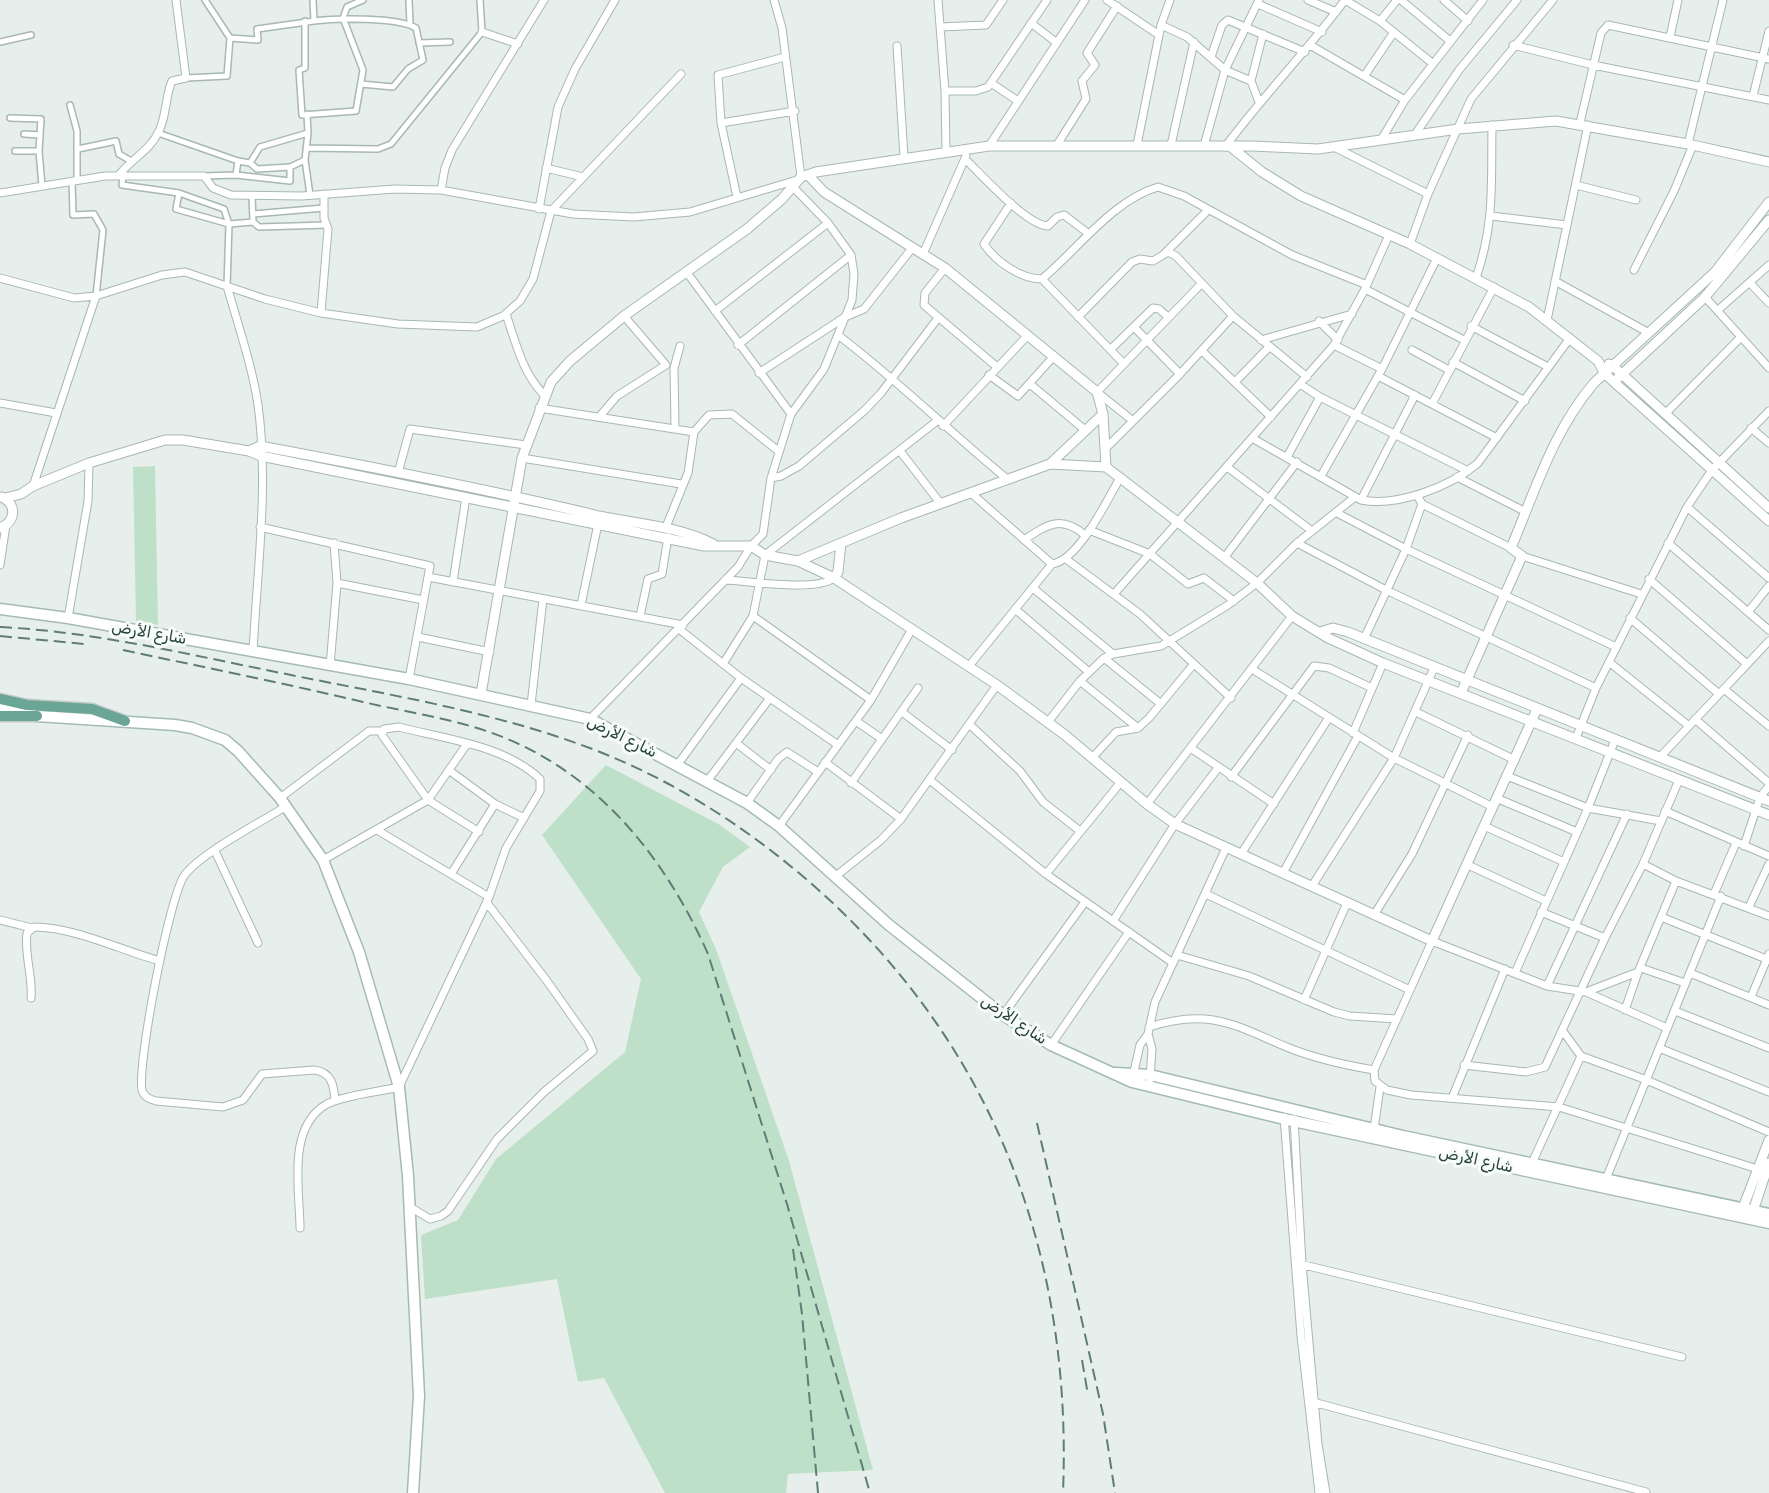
<!DOCTYPE html>
<html>
<head>
<meta charset="utf-8">
<style>
  body { margin:0 }
  canvas { display:block; background:#e6efeb }
</style>
</head>
<body>
<canvas width="1769" height="1493"></canvas>
<script>
const ctx = document.querySelector('canvas').getContext('2d');
ctx.lineJoin = 'round';
function paint(path, color) { ctx.fillStyle = color; ctx.fill(path, 'evenodd'); }
function stroke(path, color, width, dash) { ctx.strokeStyle = color; ctx.lineWidth = width; ctx.lineCap = dash ? 'butt' : 'round'; ctx.setLineDash(dash || []); ctx.stroke(path); }
function label(font, color, halo, rows, align = 'center') {
  ctx.font = font + ' Rubik,Vazirmatn,sans-serif'; ctx.lineWidth = 6; ctx.setLineDash([]); ctx.textBaseline = 'middle'; ctx.strokeStyle = halo; ctx.fillStyle = color; for (const [text, x, y, turn = 0] of rows) {
    ctx.save(); ctx.translate(x, y); ctx.rotate((+turn || 0) * Math.PI / 180); ctx.textAlign = isNaN(turn) ? turn : align; if (halo) ctx.strokeText(text, 0, 0); ctx.fillText(text, 0, 0); ctx.restore();
  }
}
paint(new Path2D(`
  M155 466 158 625 136 621 133 467Z
  M606 765 720 825 750 847 723 867 699 912 716 949 789 1161 873 1470 788 1474 786 1493H665L604 1378 578 1382 557 1279 425 1299 421 1235 458 1220 496 1159 625 1052 641 979 542 835Z`), '#bfe0c8');
const pedestrian = new Path2D(`
  M409 0 410 24
  M305 21V68L299 70 302 115 356 111 363 70 343 18 347 7 363 0
  M314 21C335 18 398 17 416 28L423 60 408 69 393 87 361 84
  M230 38 258 40 257 29 314 21 313 0
  M0 42 31 35
  M419 43 450 42
  M186 78 227 76 230 38 205 0
  M70 105 77 131V180
  M10 118 41 119 39 151
  M158 133 238 161
  M24 134 40 135
  M306 148 378 149 391 144 482 32 480 0
  M78 149 116 141 119 154 131 161
  M15 151H39L42 186
  M305 160 310 195
  M250 163 257 169 290 167
  M123 175 122 185 179 193 176 209 229 224
  M236 175 290 181V167L305 160 308 133
  M204 176 236 175 238 161 250 163 260 147 308 133 307 114
  M72 181 73 215 94 214 103 230 96 296
  M179 193 224 209 229 224
  M253 214 324 208
  M253 222 259 227 327 225
  M227 286 229 224 253 222 252 196`);
const minor = new Path2D(`
  M774 0 782 28 801 177
  M938 0 945 91 946 150
  M1107 0 1159 35
  M1308 0 1336 12
  M1345 0 1380 21 1432 63
  M1401 0 1450 41
  M1444 0 1468 21
  M1258 4 1322 32
  M1380 21 1397 0
  M1031 23 1057 43
  M1161 25 1187 37 1225 70 1251 81 1259 102
  M941 27 986 25 1003 0
  M482 32 518 44
  M1670 37 1678 0
  M1310 45 1405 100
  M1513 45 1593 65 1769 100
  M897 46 904 157
  M1211 57 1222 25 1228 20 1305 52
  M1365 75 1394 32
  M1251 81 1263 34
  M991 83 1018 101
  M945 91H976L988 87 1047 0
  M1753 96 1769 31
  M721 123 795 111
  M1580 123 1601 33 1608 25 1769 59
  M1414 136 1459 70 1517 0
  M1381 140 1405 100 1483 0
  M1688 144 1723 0
  M1057 145 1086 99 1082 81 1095 65 1087 53 1117 6
  M1137 145 1161 25 1170 0
  M1171 145 1194 42
  M989 146 1085 0
  M1204 146 1225 70 1259 0
  M1225 147C1263 96 1307 51 1345 0
  M1336 148 1428 194
  M965 159C982 175 1026 225 1048 226L1057 217 1064 215 1089 234
  M546 168 583 177
  M119 175C132 158 150 151 159 131 167 115 165 96 172 81L186 78 176 0
  M1576 185 1636 200
  M441 190 445 168 452 150 544 0
  M0 193 105 176H204L213 188 231 195 302 196 395 189 441 190 573 214 634 217 690 212 797 180
  M737 197 721 123 718 75 785 57
  M1011 203 984 244C996 262 1021 279 1042 279 1077 250 1113 200 1158 187L1184 196 1292 255 1367 285
  M539 209 558 107 575 69 615 0
  M1491 216 1567 225
  M1410 244 1428 194 1471 99 1553 0
  M1165 253 1208 210
  M923 254 966 156
  M945 268 925 293 924 305 997 367
  M1634 270 1674 191 1693 145
  M688 274 791 414
  M0 278 74 298 96 296 162 275 185 272 265 299 321 313 398 324 477 327 503 316 520 301 533 279 551 211 681 74
  M1476 278C1495 223 1491 182 1492 125
  M1042 279 1123 363
  M1555 281 1649 333
  M1750 283 1769 303
  M227 286C238 325 252 365 258 405 269 484 257 572 253 652
  M1365 289 1464 340
  M1705 297 1769 368
  M1718 310 1769 265
  M715 311 828 223
  M321 313 328 229 324 218V194
  M506 314C516 343 522 372 544 395
  M1078 317 1132 262 1140 259 1153 261 1168 252 1176 256 1233 316 1307 377
  M1547 320 1588 125
  M1319 321 1338 340
  M1471 326 1548 367
  M1134 327 1180 374
  M838 335C897 380 949 431 1006 478
  M1261 340 1352 314
  M738 345 851 255
  M1334 345 1382 369
  M1111 349 1153 308 1159 309 1168 317
  M1412 350 1449 370
  M1202 351 1271 417
  M1453 362 1525 401
  M759 373 845 317 864 309 913 247
  M989 375 1018 396 1054 356
  M1378 376 1497 438
  M1236 381 1269 347
  M1030 384 1085 430
  M1300 384 1320 397 1468 471
  M0 403 56 413
  M1432 404 1494 287
  M539 408 694 432
  M1665 414 1741 337
  M599 417 617 396 666 365 624 316
  M1133 421 1097 392 1201 284
  M943 426 1027 336
  M1751 428 1769 443
  M675 429 674 368 680 346
  M1252 438 1361 500C1397 507 1450 487 1478 463L1570 338
  M1106 448 1180 374 1233 316
  M900 451 941 504
  M1287 457 1320 397
  M522 458 681 484
  M1227 467 1312 531
  M398 473 410 429 526 445
  M1321 476 1382 369 1437 258
  M1457 477 1526 512
  M771 478 781 476 799 466 865 410 881 393 938 318
  M33 486 96 296
  M971 493 1052 564
  M1417 495 1422 504 1511 548
  M1361 500 1415 395
  M1687 507 1769 578
  M1337 513 1406 549 1616 647
  M260 527 430 566 409 679
  M666 527 688 473 694 432 709 415 732 414 777 450
  M1089 530 1150 554 1188 584 1204 578 1234 601
  M1024 540C1048 524 1061 515 1085 535
  M1297 543 1386 590 1596 688
  M1668 543 1769 630
  M1522 556 1641 594
  M1224 558 1297 462
  M1066 559 1140 614 1231 698
  M0 565 6 525
  M428 577 683 625
  M1649 579 1747 664
  M725 580C749 581 816 592 834 578
  M453 582 466 497
  M337 583 423 600
  M1033 588 1113 654
  M1114 594 1334 345 1365 289 1389 235
  M581 605 598 524
  M1015 609 1089 672
  M1748 612 1769 586
  M640 616 648 579 662 574 668 537
  M753 616 871 700
  M68 618 88 501 89 463
  M1630 618 1719 694
  M679 629 741 678 838 745
  M418 637 490 652
  M1364 639 1406 549 1422 504
  M1104 658 1161 704
  M1609 662 1689 726
  M723 664 753 616 765 555 937 421
  M330 666 337 583 334 543
  M969 666 1052 564C1079 560 1107 500 1120 478
  M1252 669 1394 758 1493 807
  M1080 681 1138 728
  M1724 689 1769 726
  M531 705 543 599
  M902 712 952 750
  M1416 712 1515 760
  M590 719 738 567 751 546 763 534 771 478 791 414 824 369 852 300 854 274 851 255 828 223 793 187
  M1695 719 1769 783
  M856 721 882 739
  M1048 722 1080 681 1104 658 1113 654 1161 646 1228 605 1257 583 1297 543 1355 497
  M969 724 1020 771 1043 802 1080 831
  M1353 733 1383 663
  M1576 738 1596 688 1687 507 1712 470 1769 411
  M736 743 771 770
  M1192 749 1274 804
  M1660 757 1769 641
  M1092 758 1116 732 1138 728 1149 718 1193 665
  M825 762 901 819
  M678 764 741 678
  M450 771 495 804 524 818
  M1507 776 1588 808 1661 821
  M1231 777 1314 666 1329 668 1372 688
  M708 780 770 698
  M931 781 1046 874 1173 963
  M851 783 918 688
  M280 798 369 731H382
  M1496 798 1577 832
  M747 803 778 759 787 752 818 772
  M1147 804 1292 616
  M285 807C261 822 199 854 184 876 169 899 137 1064 142 1090 144 1097 149 1099 156 1101L223 1107 243 1100 262 1074 314 1070C332 1072 334 1086 335 1101
  M1665 811 1769 856
  M779 826 871 700 912 629
  M1484 826 1564 862
  M479 832 428 800 382 735 384 729 399 727C445 739 504 745 540 779V791L506 848 489 897
  M1744 846 1760 797 1769 786
  M215 851 258 943
  M1241 854 1328 719
  M323 860 428 800 467 744
  M1643 864 1676 881 1769 916
  M1468 865 1546 901
  M1283 873 1358 736
  M451 874 495 804
  M1046 874 1121 782
  M836 876 881 840 901 819 997 685
  M1312 886 1394 758 1434 668
  M1206 894 1410 990
  M1714 894 1736 843
  M1749 907 1769 864
  M1541 912 1605 938
  M1374 915 1412 854 1468 735
  M1661 917 1769 960
  M0 920 32 928
  M1113 921 1175 824 1218 768
  M1177 955 1249 976 1334 1012 1350 1016 1397 1019
  M1641 968 1685 983
  M1515 973 1588 808 1615 740
  M1690 973 1769 1005
  M1547 986 1627 814
  M1586 992 1638 972 1676 881
  M1751 997 1769 954
  M31 998C33 976 24 955 27 933L34 927C74 927 120 950 160 961
  M1304 1000 1347 903
  M1625 1010 1638 972
  M1675 1011 1769 1048
  M1003 1015 1085 902
  M1149 1027C1210 1007 1236 1026 1289 1048 1317 1059 1344 1065 1374 1070
  M1667 1028 1586 992 1547 986 1432 941 1374 1070 1375 1081 1387 1090 1411 1095 1559 1107 1761 1170
  M1562 1030 1581 1056
  M1051 1045 1129 932
  M1659 1048 1769 1092
  M1464 1065 1526 1072 1545 1067 1605 938 1643 864 1679 780
  M1133 1076 1140 1045 1148 1034
  M1150 1079 1152 1049 1148 1034 1155 1002 1226 848
  M1452 1098 1505 969
  M1284 1117 1301 1336 1319 1493
  M1294 1119 1302 1264 1318 1444 1326 1493
  M1374 1129 1380 1087
  M1532 1163 1581 1056 1644 1079 1769 1132
  M1606 1179 1721 896
  M410 1207 430 1219 441 1216 448 1211 497 1139 544 1092 593 1051 588 1039 547 981 487 903
  M300 1228C300 1191 286 1127 327 1104 345 1095 378 1092 399 1087L489 897 377 830
  M1296 1263 1682 1357
  M1313 1402 1646 1492`);
const tertiary = new Path2D(`
  M1231 147 1262 172 1301 196 1410 244 1529 307 1598 361 1605 374 1769 521
  M808 175 824 192 945 268 1097 392 1103 414 1106 467
  M1609 364 1613 366 1769 508
  M1618 378 1705 297 1769 220
  M249 451 260 446C373 467 487 489 599 516 637 524 678 526 713 544
  M1050 464 1103 414
  M5 498 21 494 33 486 89 463 165 440H183L249 451 261 456 704 546H751L765 555 798 561 834 578 997 685 1065 735 1147 804 1175 824 1432 941 1537 709
  M0 528C15 522 18 505 2 497
  M798 561 901 518 1050 464 1106 467 1257 583 1292 616 1328 638 1383 663 1769 815
  M834 578 838 572 841 543
  M1320 632 1333 628 1348 632 1769 801
  M1461 693 1522 556 1511 548C1535 491 1553 431 1594 383L1715 272 1769 202
  M481 694 522 458 551 382 570 361 624 316 747 229 782 199 801 177 816 172 989 146H1252L1318 149 1458 129 1556 121 1688 144 1769 162
  M1741 1213 1769 1140
  M1751 1217 1769 1163`);
const secondary = new Path2D(`
  M0 609 68 618 409 679 590 719 747 803 779 826 889 925 1003 1015 1051 1045 1132 1082 1284 1119 1769 1223
  M0 709 37 716 175 725 192 728 225 740 238 751 280 798 323 860 359 952 399 1087 408 1176 419 1396 413 1493
  M1116 1073 1150 1075 1403 1136 1769 1214`);
const primary = new Path2D(`
  M0 699 27 705 92 709 125 721
  M0 716H37`);
stroke(pedestrian, '#a8b8b2', 8);
stroke(minor, '#a8b8b2', 9);
stroke(tertiary, '#a8b8b2', 11);
stroke(secondary, '#a4bbb3', 13);
stroke(primary, '#c2cac8', 13);
stroke(pedestrian, '#fff', 5);
stroke(minor, '#fff', 7);
stroke(tertiary, '#fff', 9);
stroke(secondary, '#fff', 10);
stroke(primary, '#6aa596', 10);
stroke(new Path2D(`
  M0 627C98 632 195 656 291 675 395 696 501 713 600 752 673 781 739 823 799 873 989 1033 1073 1247 1063 1493
  M0 636 84 644
  M123 650C203 667 283 683 363 702 398 710 435 716 470 726 585 758 661 848 708 954L787 1204 870 1493
  M1037 1123 1103 1414 1115 1493
  M793 1249 802 1314 818 1493
  M1082 1360 1088 1395`), '#5f7d75', 2, [12, 6]);
label('16px', '#24423a', '#f7fbf9', [
  ["شارع الأرض",149,633,10],
  ["شارع الأرض",622,737,26],
  ["شارع الأرض",1014,1020,34],
  ["شارع الأرض",1476,1160,12]
]);
</script>
</body>
</html>
